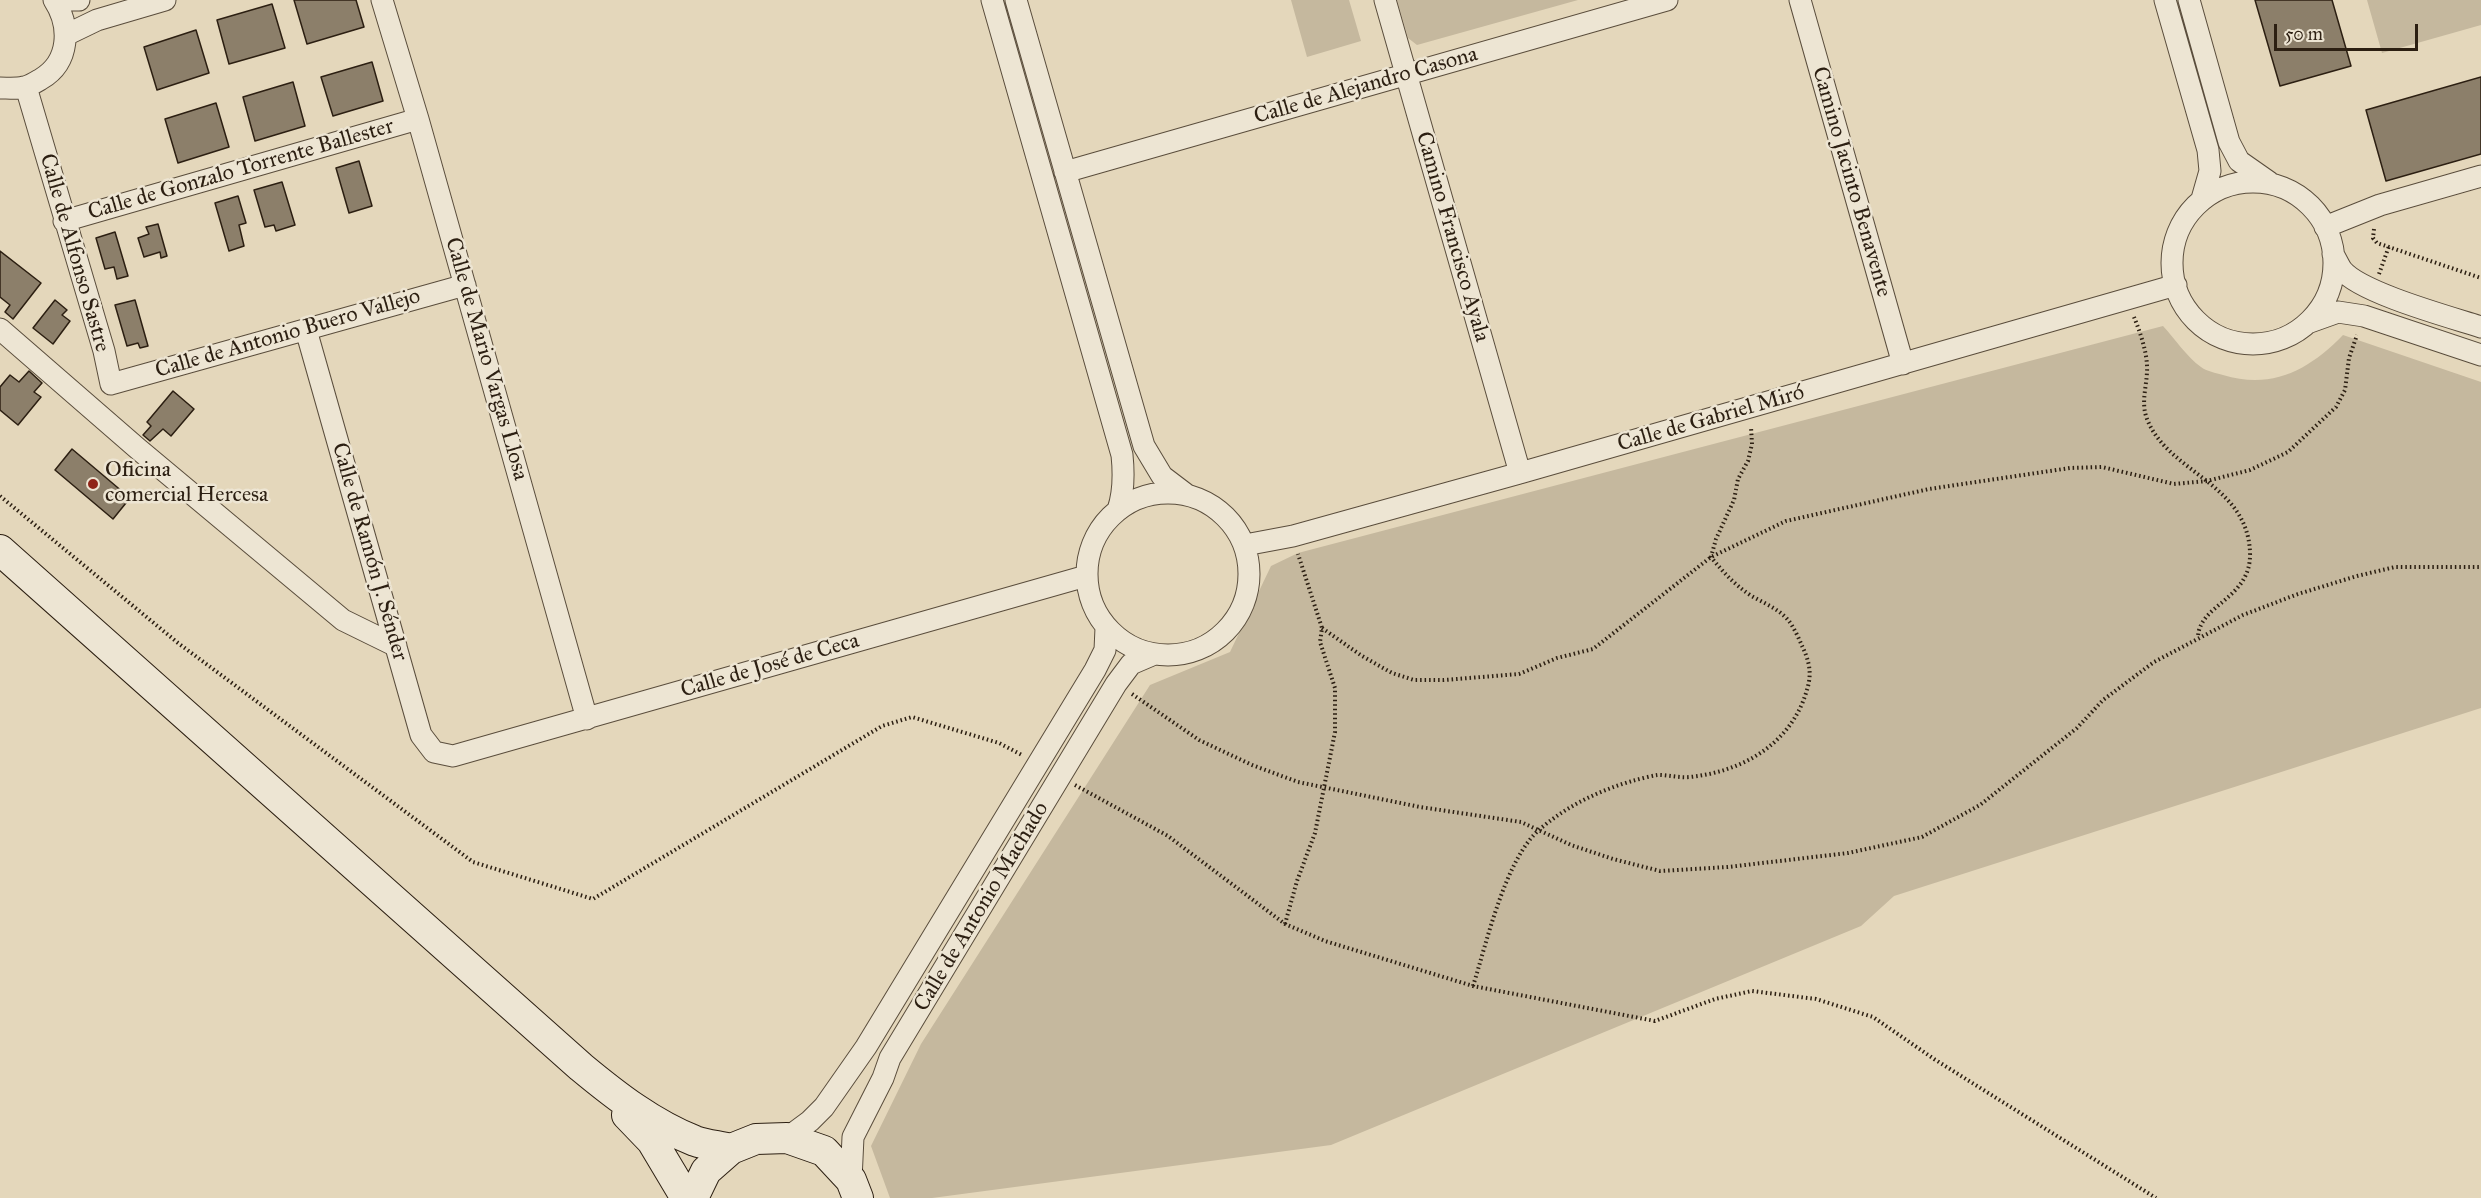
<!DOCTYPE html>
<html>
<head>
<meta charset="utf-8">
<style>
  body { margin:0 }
  #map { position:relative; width:2481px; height:1198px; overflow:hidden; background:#e4d7bb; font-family:"IM FELL Great Primer",serif }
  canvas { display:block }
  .scale { position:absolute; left:2274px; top:24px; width:144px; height:27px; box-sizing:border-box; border:3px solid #2c1f12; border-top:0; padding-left:8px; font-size:18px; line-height:21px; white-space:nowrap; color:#2c1f12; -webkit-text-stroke:4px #ede5d3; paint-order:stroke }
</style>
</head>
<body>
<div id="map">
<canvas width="2481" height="1198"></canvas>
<div class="scale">50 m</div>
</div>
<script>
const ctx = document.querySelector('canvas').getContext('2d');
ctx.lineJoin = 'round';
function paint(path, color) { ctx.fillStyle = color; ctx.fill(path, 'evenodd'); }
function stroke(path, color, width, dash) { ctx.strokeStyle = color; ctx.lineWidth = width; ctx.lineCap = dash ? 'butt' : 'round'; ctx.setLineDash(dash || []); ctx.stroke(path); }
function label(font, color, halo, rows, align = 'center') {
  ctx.font = font + ' "IM FELL Great Primer",serif'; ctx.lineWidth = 5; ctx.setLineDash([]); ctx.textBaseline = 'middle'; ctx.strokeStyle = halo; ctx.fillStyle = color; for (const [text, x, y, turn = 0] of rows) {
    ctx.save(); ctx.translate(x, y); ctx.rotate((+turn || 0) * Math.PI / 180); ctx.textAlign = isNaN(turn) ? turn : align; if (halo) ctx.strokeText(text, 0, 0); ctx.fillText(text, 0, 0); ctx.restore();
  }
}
paint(new Path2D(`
  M1291 0H1349L1361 41 1307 57Z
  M1397 0H1578L1417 45 1408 38Z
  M2367 0H2481V25L2382 53Z
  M2163 326C2175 339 2187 357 2201 367 2206 371 2216 373 2223 375 2272 390 2309 370 2343 335L2481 382V708L1894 896 1861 926 1331 1145 932 1198H890L871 1146 921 1044 1150 685 1230 652 1271 566 1298 553Z`), '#c5b89e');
const building = new Path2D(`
  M294 0H356L364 27 307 44Z
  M2255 0H2332L2351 66 2280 86Z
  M272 4 285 48 229 64 217 20Z
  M196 30 209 73 157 90 144 47Z
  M372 62 383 101 333 116 321 77Z
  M2481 77V154L2386 181 2366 110Z
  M293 82 305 126 255 141 243 97Z
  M216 103 229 147 178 163 165 119Z
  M359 161 372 206 349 213 336 168Z
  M282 182 295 225 276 231 274 225 265 227 254 190Z
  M238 196 246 223 239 225 244 246 229 251 215 203Z
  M158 224 167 256 161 258 160 252 144 257 138 238 149 234 146 227Z
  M115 232 128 276 117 279 114 267 105 269 96 238Z
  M0 251 41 283 13 319 5 312 10 305 0 297Z
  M55 300 67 310 62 315 70 321 53 344 33 328Z
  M135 300 148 346 140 348 138 343 127 346 115 305Z
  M29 371 42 383 34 392 41 397 18 425 0 410V387L10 375 19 382Z
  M173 391 194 409 171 436 163 429 150 441 143 435 151 426 147 422Z
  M72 449 130 498 113 519 55 470Z`);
paint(building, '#8c7f6a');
stroke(building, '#2c1f12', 1.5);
const street = new Path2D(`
  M68 0H79
  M382 0 418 119 587 719
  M992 0 1122 455C1124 474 1124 492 1118 510
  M1016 0 1144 446 1162 476 1187 495
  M1385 0 1520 473
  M1800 0 1903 364
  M2165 0 2208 150 2210 171 2202 199
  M2189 0 2229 142 2239 161 2269 182
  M66 35 97 20 165 0
  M26 87 104 351 111 384
  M0 88C8 88 16 89 24 87 30 86 36 82 41 79 70 62 71 26 54 0
  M1065 172 1667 0
  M2172 263a81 81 0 1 1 162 0a81 81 0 1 1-162 0Z
  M64 221 418 119
  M2325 227 2380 205 2481 176
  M2333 254C2336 259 2339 266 2342 270 2361 293 2450 317 2481 327
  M2310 322 2338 312 2364 316 2481 355
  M0 329 137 448 343 620 396 646
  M306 330 421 735 434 752 453 756 1086 576
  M111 384 465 285
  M1087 574a81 81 0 1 1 162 0a81 81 0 1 1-162 0Z
  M1245 545 1293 536 1520 473 2176 285
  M787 1138 810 1121 824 1107 866 1047 1095 670 1105 650 1106 628
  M851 1180 853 1137 883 1078 890 1058 1116 684 1131 664 1152 655`);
const secondary = new Path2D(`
  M0 550 581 1067C616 1096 652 1124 695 1141 706 1145 719 1146 731 1149
  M627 1115 652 1141 686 1198
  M693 1198 706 1171 731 1149 756 1139 787 1138 824 1151 851 1180 858 1198`);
stroke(street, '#5a4d3c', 23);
stroke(secondary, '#2c1f12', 32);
stroke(new Path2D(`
  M2374 229 2373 238 2377 243 2481 278
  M2379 274 2389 246
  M2134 317C2140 332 2146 349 2147 365 2148 384 2140 401 2147 419 2168 473 2247 483 2250 552 2252 599 2199 604 2198 637
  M0 496 178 643 473 862 593 899 882 726 912 717 999 743 1022 755
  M1322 628 1362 656 1392 673 1414 680H1444L1519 674 1557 658 1593 649 1711 557 1786 521 1929 489 2070 468 2102 467 2174 484 2207 481 2250 470 2288 452 2336 407 2345 390 2349 358 2357 335
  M1132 694 1199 740 1252 765 1298 782 1420 807 1521 822 1571 845 1613 859 1660 871 1728 867 1848 853 1922 837 1980 805 2077 728 2103 700 2154 662 2243 615 2298 594 2357 576 2395 567H2481
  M1075 785 1168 836 1285 924 1325 941 1473 986 1655 1021 1715 999 1752 991 1816 999 1873 1017 1934 1059 2156 1198
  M1285 924 1297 881 1315 833 1335 732V688L1320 642 1322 628 1298 554
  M1473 986C1487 942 1505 859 1540 829 1567 806 1598 791 1632 781 1640 779 1650 776 1658 775 1669 775 1679 778 1690 777 1738 772 1782 749 1802 704 1811 681 1813 670 1803 648 1799 639 1794 627 1788 620 1778 608 1763 603 1750 595 1734 584 1723 572 1711 557L1716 539 1734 500 1738 479 1748 461 1752 444 1751 427`), '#2c1f12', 4, [1.5, 3]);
stroke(street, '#ede5d3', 21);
stroke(secondary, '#ede5d3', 30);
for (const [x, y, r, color] of [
  [93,484,6,"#8f2418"]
]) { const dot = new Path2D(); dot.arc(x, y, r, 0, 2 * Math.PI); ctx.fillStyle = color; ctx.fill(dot); stroke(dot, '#ede5d3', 2); }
label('22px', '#2c1f12', '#ede5d3', [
  ["Calle de Alejandro Casona",1366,86,-16],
  ["Calle de Gonzalo Torrente Ballester",241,170,-16],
  ["Camino Jacinto Benavente",1851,182,74],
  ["Camino Francisco Ayala",1452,237,74],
  ["Calle de Alfonso Sastre",74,253,74],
  ["Calle de Antonio Buero Vallejo",288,334,-16],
  ["Calle de Mario Vargas Llosa",486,359,74],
  ["Calle de Gabriel Miró",1711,419,-16],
  ["Calle de Ramón J. Sénder",369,552,74],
  ["Calle de José de Ceca",770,666,-16],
  ["Calle de Antonio Machado",982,907,-59]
]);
label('22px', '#2c1f12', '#ede5d3', [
  ["Oficina",105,471],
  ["comercial Hercesa",105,496]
], 'left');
</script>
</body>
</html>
